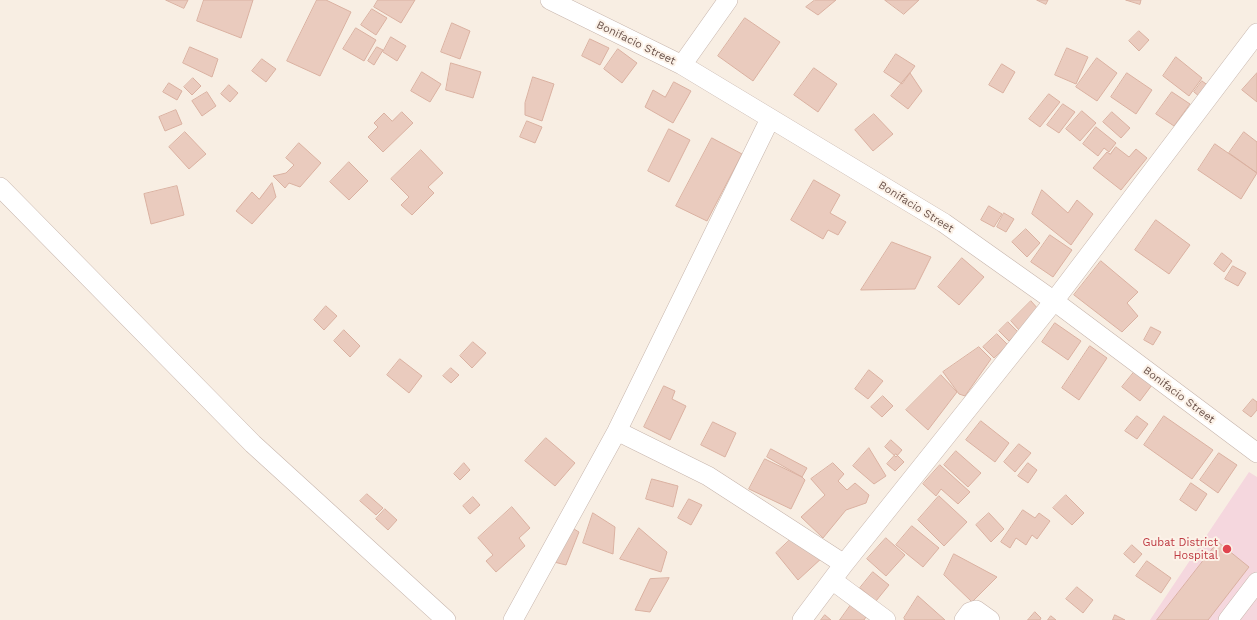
<!DOCTYPE html>
<html>
<head>
<meta charset="utf-8">
<style>
  body { margin:0 }
  canvas { display:block; background:#f8eee3 }
</style>
</head>
<body>
<canvas width="1257" height="620"></canvas>
<script>
const ctx = document.querySelector('canvas').getContext('2d');
ctx.lineJoin = 'round';
function paint(path, color) { ctx.fillStyle = color; ctx.fill(path, 'evenodd'); }
function stroke(path, color, width, dash) { ctx.strokeStyle = color; ctx.lineWidth = width; ctx.lineCap = dash ? 'butt' : 'round'; ctx.setLineDash(dash || []); ctx.stroke(path); }
function label(font, color, halo, rows, align = 'center') {
  ctx.font = font + ' "Work Sans",sans-serif'; ctx.lineWidth = 4; ctx.setLineDash([]); ctx.textBaseline = 'middle'; ctx.strokeStyle = halo; ctx.fillStyle = color; for (const [text, x, y, turn = 0] of rows) {
    ctx.save(); ctx.translate(x, y); ctx.rotate((+turn || 0) * Math.PI / 180); ctx.textAlign = isNaN(turn) ? turn : align; if (halo) ctx.strokeText(text, 0, 0); ctx.fillText(text, 0, 0); ctx.restore();
  }
}
paint(new Path2D(`
  M1249 472 1257 477V620H1150Z`), '#f5d7de');
const building = new Path2D(`
  M166 0H188L184 8Z
  M204 0H253L241 38 197 21Z
  M317 0H326L351 12 320 76 287 61Z
  M378 0H415L401 23 374 7Z
  M815 0H836L818 15 806 7Z
  M885 0H919L904 14Z
  M1037 0H1048L1046 4Z
  M1126 0H1141L1140 4Z
  M372 9 387 18 376 35 361 25Z
  M745 18 780 42 753 81 718 56Z
  M452 23 470 31 460 59 441 52Z
  M356 28 376 40 364 61 343 49Z
  M1139 31 1149 40 1139 51 1129 41Z
  M391 37 406 46 397 61 383 52Z
  M590 39 609 48 600 65 582 56Z
  M190 47 218 59 212 77 183 63Z
  M377 47 383 50 374 65 368 61Z
  M1067 48 1088 57 1076 84 1055 75Z
  M618 49 637 63 622 83 604 69Z
  M896 54 915 66 902 84 884 72Z
  M1176 57 1202 78 1189 96 1163 76Z
  M1097 58 1117 73 1097 101 1076 87Z
  M262 59 276 69 266 82 252 71Z
  M451 63 481 72 473 98 446 90Z
  M1002 64 1015 72 1003 93 989 85Z
  M814 68 837 84 818 112 794 95Z
  M422 72 441 84 430 102 411 91Z
  M910 73 922 91 908 109 891 96Z
  M1127 73 1152 90 1136 114 1111 97Z
  M1257 73V102L1242 90Z
  M533 77 554 84 542 121 525 115V103Z
  M193 78 201 86 192 95 184 87Z
  M1202 81 1209 86 1200 97 1194 92Z
  M674 82 691 91 673 123 645 107 653 90 665 97Z
  M169 83 182 91 177 100 163 92Z
  M229 85 238 93 230 102 221 94Z
  M207 92 216 106 202 116 192 101Z
  M1172 92 1190 104 1174 126 1156 114Z
  M1049 94 1060 102 1040 127 1029 119Z
  M1063 104 1075 112 1059 133 1047 125Z
  M176 110 182 124 165 131 159 117Z
  M1082 111 1096 123 1080 141 1066 129Z
  M402 112 413 123 383 152 368 137 378 127 374 123 384 113 392 121Z
  M1112 112 1130 128 1121 138 1103 122Z
  M874 114 893 134 873 151 855 130Z
  M527 121 542 127 535 143 520 137Z
  M1096 127 1116 143 1109 152 1104 148 1098 156 1083 144Z
  M669 129 690 140 669 182 648 171Z
  M185 132 206 154 189 169 169 147Z
  M1244 132 1257 142V173L1229 153Z
  M712 138 742 154 707 221 676 206Z
  M299 143 321 163 300 187 289 183 285 188 273 176 286 173 294 165 286 158Z
  M1215 144 1257 173 1241 199 1198 170Z
  M1116 147 1129 157 1136 149 1147 158 1121 190 1093 168 1107 152 1110 154Z
  M421 150 443 173 428 187 434 193 412 215 401 205 409 197 391 179Z
  M349 162 368 181 349 200 330 182Z
  M814 180 840 195 830 213 846 222 838 235 828 230 823 239 791 220Z
  M272 183 276 197 252 224 236 211 252 192 259 199Z
  M177 186 184 215 151 224 144 194Z
  M1042 190 1068 213 1077 200 1093 214 1071 245 1032 214Z
  M989 206 1002 214 994 227 981 220Z
  M1004 213 1014 219 1006 232 997 227Z
  M1156 220 1190 245 1169 274 1135 250Z
  M1026 229 1040 243 1027 257 1012 242Z
  M1050 235 1072 250 1053 277 1031 262Z
  M892 242 931 257 915 289 861 290Z
  M1222 253 1232 261 1224 272 1214 264Z
  M962 258 984 277 959 305 938 287Z
  M1101 261 1138 292 1127 303 1138 316 1122 332 1074 295Z
  M1233 266 1246 273 1238 286 1225 279Z
  M1031 301 1039 310 1019 330 1011 321Z
  M326 306 337 316 324 330 314 320Z
  M1008 322 1018 332 1009 341 999 331Z
  M1055 323 1081 341 1068 360 1042 342Z
  M1151 327 1161 332 1153 345 1144 340Z
  M344 330 360 346 350 357 334 341Z
  M997 334 1008 345 994 358 983 347Z
  M473 342 486 353 472 368 460 356Z
  M1090 346 1107 358 1079 400 1062 388Z
  M979 347 991 359 965 396 959 394 943 372Z
  M400 359 422 376 409 393 387 375Z
  M451 368 459 375 451 383 443 376Z
  M869 370 883 381 868 399 855 389Z
  M1135 371 1152 385 1140 401 1122 387Z
  M941 375 957 392 928 430 906 410Z
  M664 386 675 391 672 399 686 406 670 440 644 427Z
  M883 396 893 406 882 417 871 407Z
  M1253 399 1257 402V410L1251 417 1243 411Z
  M1137 416 1148 424 1137 439 1125 431Z
  M1164 416 1213 450 1192 479 1144 445Z
  M981 421 1009 443 995 462 966 440Z
  M713 422 736 433 725 457 701 445Z
  M546 438 575 463 555 486 525 461Z
  M891 440 902 450 896 457 885 447Z
  M1019 444 1031 453 1015 472 1004 462Z
  M869 448 886 476 874 484 853 466Z
  M771 449 807 468 802 477 767 457Z
  M956 451 981 473 968 487 944 465Z
  M1219 453 1237 465 1218 493 1200 480Z
  M896 454 904 462 895 471 887 464Z
  M765 459 802 477 805 480 791 509 749 489Z
  M464 463 470 470 460 480 454 474Z
  M833 463 844 474 838 481 847 490 855 483 869 495 866 503 846 510 823 538 801 517 825 495 811 479Z
  M1028 463 1037 470 1028 483 1018 476Z
  M940 465 970 492 958 504 941 489 936 496 923 484Z
  M652 479 678 486 673 507 646 499Z
  M1191 483 1207 494 1196 511 1180 500Z
  M367 494 383 508 376 515 360 501Z
  M1066 495 1084 513 1072 525 1053 508Z
  M939 496 967 522 944 546 918 520Z
  M473 497 480 505 470 514 463 506Z
  M689 499 702 505 691 525 678 518Z
  M512 507 530 528 519 538 525 546 496 572 486 561 493 555 478 538Z
  M385 509 397 520 388 530 376 519Z
  M1023 510 1035 518 1039 513 1050 521 1037 539 1032 535 1026 545 1016 538 1010 548 1001 542Z
  M593 513 615 527 613 554 583 543Z
  M989 513 1004 529 991 542 976 525Z
  M569 526 579 532 566 565 554 562Z
  M912 526 939 548 923 567 896 545Z
  M639 528 667 552 661 572 620 559Z
  M792 538 823 557 798 580 776 553Z
  M886 538 905 555 886 576 867 559Z
  M1218 542 1249 567 1208 620H1157Z
  M1132 545 1142 554 1134 563 1124 554Z
  M954 554 997 577 972 602 944 575Z
  M1147 561 1171 578 1161 593 1136 576Z
  M873 572 889 585 876 601 860 588Z
  M669 578 650 612 635 610 650 579Z
  M1077 587 1093 600 1083 613 1066 599Z
  M918 596 945 620H905L904 618Z
  M853 602 868 614 864 620H840Z
  M1035 612 1041 618 1040 620H1028Z
  M825 615 831 620H821Z
  M1115 615 1125 620H1113Z
  M1051 616 1056 620H1048Z`);
paint(building, '#eacbbe');
stroke(building, '#dab1a1', 1);
const minor = new Path2D(`
  M550 0 682 65 944 223 1054 301 1257 453
  M682 65 728 0
  M0 187 253 444 446 620
  M617 431 708 476 844 564
  M832 580 886 620
  M513 620 617 431 770 119
  M802 620 844 564 1054 301 1257 33
  M964 620 970 612 976 610 990 620
  M1228 620 1257 582`);
stroke(minor, '#c7b5ac', 20);
stroke(minor, '#fff', 19);
for (const [x, y, r, color] of [
  [1227,549,5,"#e0444e"]
]) { const dot = new Path2D(); dot.arc(x, y, r, 0, 2 * Math.PI); ctx.fillStyle = color; ctx.fill(dot); stroke(dot, '#fcf2e8', 1.5); }
label('11px', '#6d554d', '#fcf2e8', [
  ["Bonifacio Street",636,43,26],
  ["Bonifacio Street",916,207,32],
  ["Bonifacio Street",1179,395,37]
]);
label('11px', '#be3a42', '#fcf2e8', [
  ["Gubat District",1218,543],
  ["Hospital",1218,556]
], 'right');
</script>
</body>
</html>
